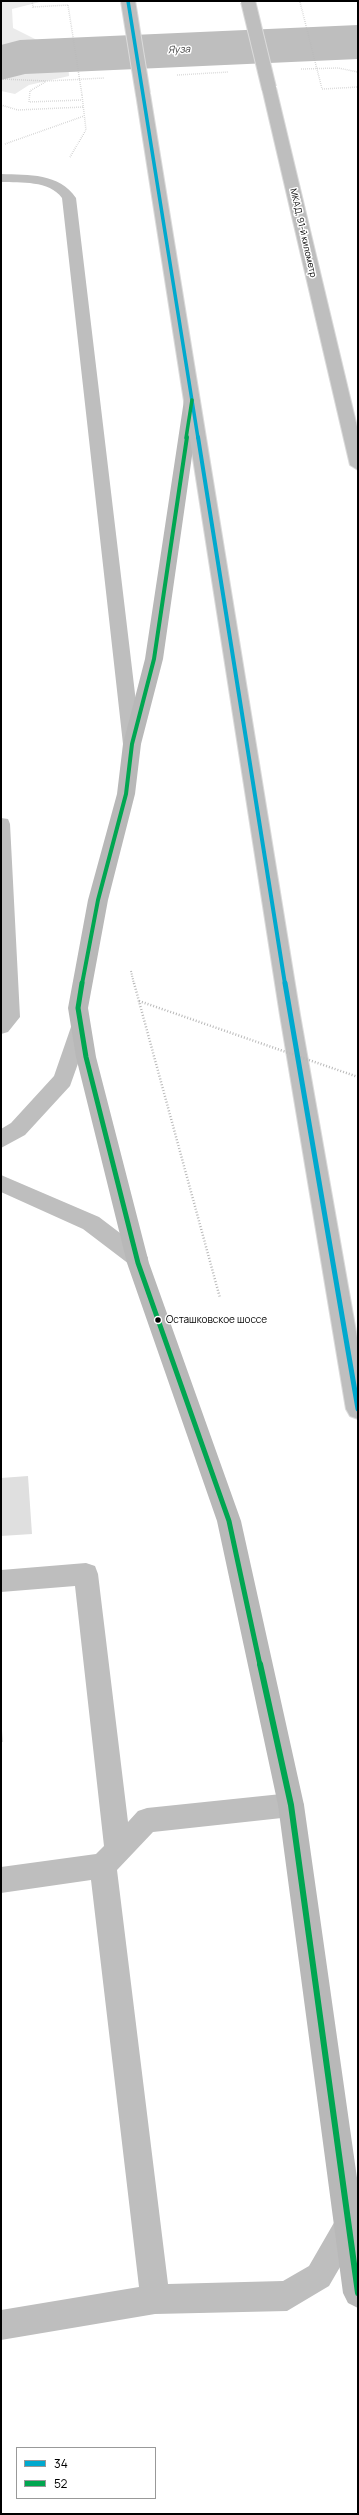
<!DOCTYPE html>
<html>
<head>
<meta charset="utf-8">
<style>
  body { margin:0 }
  #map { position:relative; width:359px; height:2515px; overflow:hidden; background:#fff; font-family:Manrope,sans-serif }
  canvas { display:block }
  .frame { position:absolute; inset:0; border:2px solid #000; pointer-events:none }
  .legend { position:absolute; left:16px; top:2447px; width:140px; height:52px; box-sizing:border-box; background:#fff; border:1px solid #999; margin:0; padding:5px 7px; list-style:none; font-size:12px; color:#000 }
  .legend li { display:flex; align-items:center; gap:8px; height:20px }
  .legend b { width:20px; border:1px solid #999 }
</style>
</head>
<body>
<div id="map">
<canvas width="359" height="2515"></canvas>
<div class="frame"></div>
<ul class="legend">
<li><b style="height:5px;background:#00a9ce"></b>34</li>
<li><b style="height:5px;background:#00a651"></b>52</li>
</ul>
</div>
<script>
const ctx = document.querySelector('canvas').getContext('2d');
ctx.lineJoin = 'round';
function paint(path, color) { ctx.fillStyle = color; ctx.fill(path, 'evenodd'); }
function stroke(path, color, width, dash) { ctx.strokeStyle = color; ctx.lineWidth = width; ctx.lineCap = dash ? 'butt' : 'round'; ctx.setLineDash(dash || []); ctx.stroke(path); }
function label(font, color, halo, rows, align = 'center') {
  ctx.font = font + ' Manrope,sans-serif'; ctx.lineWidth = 3; ctx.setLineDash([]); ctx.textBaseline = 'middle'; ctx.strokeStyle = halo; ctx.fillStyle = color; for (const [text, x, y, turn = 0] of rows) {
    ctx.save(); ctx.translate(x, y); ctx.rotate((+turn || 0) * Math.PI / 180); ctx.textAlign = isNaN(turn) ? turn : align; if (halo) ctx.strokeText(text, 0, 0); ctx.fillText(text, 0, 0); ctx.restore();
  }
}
paint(new Path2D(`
  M1 1H44L12 9 13 28 43 43H67L69 76 29 85 15 94 1 91Z`), '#ebebeb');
paint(new Path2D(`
  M319 33 346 36 358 34V46L321 48Z`), '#bebebe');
paint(new Path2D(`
  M358 25V59L25 74 1 80V45L20 40Z`), '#bebebe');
paint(new Path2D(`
  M28 1476 32 1534 1 1536V1478Z
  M1 1719 3 1742H1Z`), '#dfdfdf');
const highway = new Path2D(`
  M269 84 276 88 358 431V470L350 465 262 88Z
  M143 90 150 94 300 1015 358 1343V1419L350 1416 346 1409 280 1015 136 94Z`);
stroke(highway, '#dbdbdb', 2);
stroke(new Path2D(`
  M32 1 33 7 68 5
  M300 1H323
  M301 69 338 68 358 72
  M177 75 228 72
  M1 79 47 81 104 78
  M45 82 30 91 29 102 82 100
  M322 89 358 87
  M1 105 18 110 83 107
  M5 144 84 116
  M70 157 86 130 82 95`), '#b9b9b9', 1.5, [0.5, 1.5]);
stroke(new Path2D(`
  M131 971 134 984`), '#b9b9b9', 2, [1, 1.5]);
stroke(new Path2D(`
  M134 983 220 1298`), '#b9b9b9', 2.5, [1, 2]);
paint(new Path2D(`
  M1 174C29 175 59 173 76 198L141 744 138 748 132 750 126 748 123 744 62 198C49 180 21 183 1 182Z
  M1 818 8 819 10 824 20 1017 8 1032 1 1034Z
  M81 1020 88 1022 91 1027 70 1086 25 1135 1 1148V1129L11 1123 54 1076 71 1027 74 1022Z
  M1 1175 99 1217 145 1252 148 1258 145 1264 137 1267 129 1264 83 1229 1 1192Z
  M86 1563 95 1566 98 1574 128 1822 138 1811 147 1808 291 1793 300 1796 304 1805 300 1814 291 1817 153 1832 117 1870 168 2284 283 2281 309 2266 339 2214 349 2209 358 2213V2236L329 2286 287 2311 155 2314 1 2340V2310L139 2287 91 1880 1 1893V1867L96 1854 104 1846 75 1586 1 1592V1570Z`), '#bebebe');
paint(new Path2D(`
  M192 395 200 400 163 659 141 744 135 794 108 900 88 1008 96 1057 149 1263 241 1521 304 1805 358 2185V2308L348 2303 343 2293 278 1805 217 1521 127 1263 76 1057 68 1008 88 900 117 794 123 744 145 659 184 400Z`), '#b8b8b8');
paint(highway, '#bebebe');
const highwayBridge = new Path2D(`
  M128 1 143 94
  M248 1 269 88`);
stroke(highwayBridge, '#dbdbdb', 16, []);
stroke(new Path2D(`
  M300 2 322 89
  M68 5 82 95`), '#b9b9b9', 1.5, [0.5, 1.5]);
stroke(new Path2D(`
  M139 1001 358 1077`), '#b9b9b9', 2.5, [1, 2]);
stroke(highwayBridge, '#bebebe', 14);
stroke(new Path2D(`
  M128 1 198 438`), '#00a9ce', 3.5);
stroke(new Path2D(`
  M198 437 285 984`), '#00a9ce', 4);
stroke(new Path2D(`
  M285 983 358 1409`), '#00a9ce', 5);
stroke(new Path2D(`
  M186 438 192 400`), '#00a651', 3.5);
stroke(new Path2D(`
  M82 984 98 900 126 794 132 744 154 659 187 437`), '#00a651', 4);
stroke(new Path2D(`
  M82 983 78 1008 86 1057 138 1263 229 1521 260 1665`), '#00a651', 5);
stroke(new Path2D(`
  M260 1664 291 1805 358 2293`), '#00a651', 6);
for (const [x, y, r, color] of [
  [158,1320,3.5,"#000"]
]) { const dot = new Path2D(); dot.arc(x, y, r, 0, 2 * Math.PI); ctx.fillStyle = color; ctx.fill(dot); stroke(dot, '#fff', 1.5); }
label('9px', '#000', '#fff', [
  ["МКАД, 91-й километр",303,233,77]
]);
label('italic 10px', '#434343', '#fff', [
  ["Яуза",179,50,-3]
]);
label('10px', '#000', '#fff', [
  ["Осташковское шоссе",166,1320]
], 'left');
</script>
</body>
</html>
